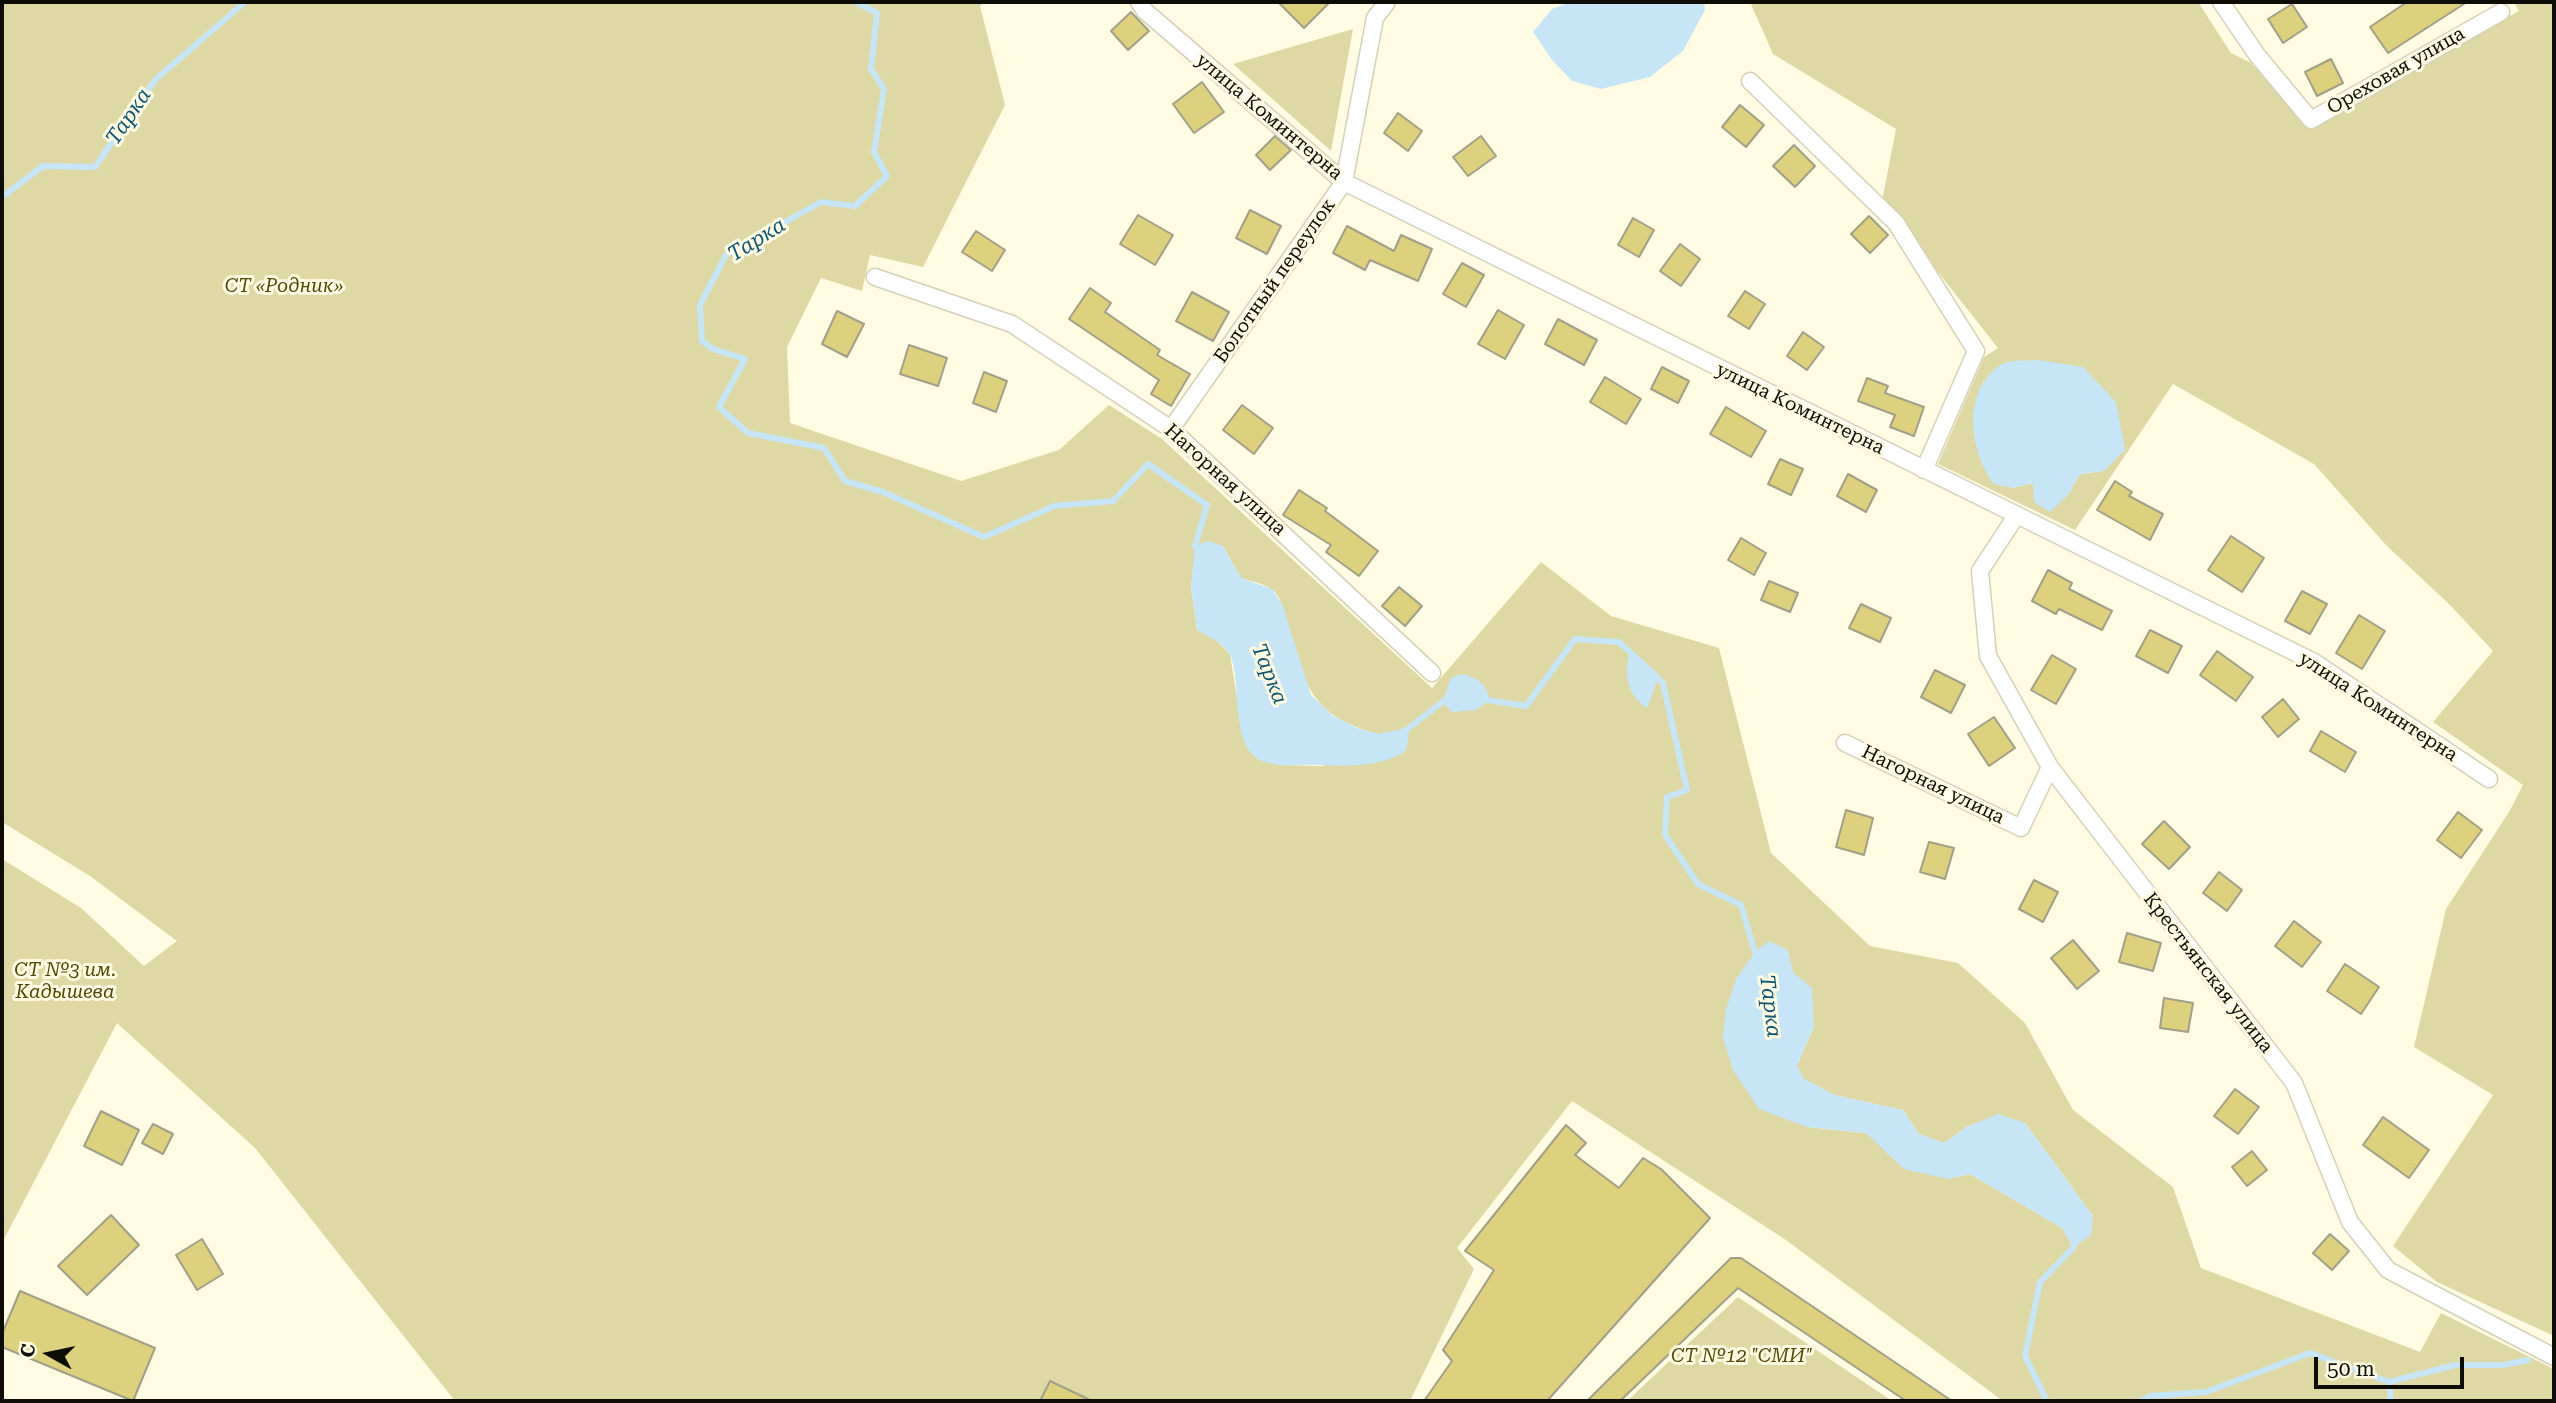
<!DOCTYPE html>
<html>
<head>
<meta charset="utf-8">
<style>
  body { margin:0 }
  #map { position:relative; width:2556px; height:1403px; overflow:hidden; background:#fffce3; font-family:"Roboto Serif",serif }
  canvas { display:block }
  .frame { position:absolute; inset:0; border:4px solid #0d0c05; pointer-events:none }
  .north { position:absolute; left:14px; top:1319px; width:70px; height:70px; -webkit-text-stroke:5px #fffce3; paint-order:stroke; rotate:279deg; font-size:19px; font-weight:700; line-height:28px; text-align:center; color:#0d0c05 }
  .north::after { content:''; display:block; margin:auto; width:24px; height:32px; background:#0d0c05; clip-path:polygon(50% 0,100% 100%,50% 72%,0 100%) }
  .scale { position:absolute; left:2314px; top:1357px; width:150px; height:32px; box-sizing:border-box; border:4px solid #0d0c05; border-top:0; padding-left:9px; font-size:21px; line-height:24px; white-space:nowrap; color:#0d0c05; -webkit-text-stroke:5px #fffce3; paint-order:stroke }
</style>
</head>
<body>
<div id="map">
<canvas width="2556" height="1403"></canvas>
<div class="frame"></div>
<div class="north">С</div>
<div class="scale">50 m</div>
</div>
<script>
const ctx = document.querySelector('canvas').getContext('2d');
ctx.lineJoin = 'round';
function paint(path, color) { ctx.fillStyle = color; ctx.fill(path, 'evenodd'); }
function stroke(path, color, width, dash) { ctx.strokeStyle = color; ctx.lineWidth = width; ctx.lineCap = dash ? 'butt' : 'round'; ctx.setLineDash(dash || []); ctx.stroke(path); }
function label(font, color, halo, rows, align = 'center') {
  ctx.font = font + ' "Roboto Serif",serif'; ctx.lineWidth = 6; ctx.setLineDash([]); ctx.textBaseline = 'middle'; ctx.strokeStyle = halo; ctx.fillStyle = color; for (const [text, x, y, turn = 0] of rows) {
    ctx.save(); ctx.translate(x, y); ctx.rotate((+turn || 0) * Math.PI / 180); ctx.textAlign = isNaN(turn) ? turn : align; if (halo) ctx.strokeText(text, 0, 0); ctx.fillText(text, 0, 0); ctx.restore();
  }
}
paint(new Path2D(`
  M2 2H985L980 6 1005 105 923 267 870 255 862 291 821 278 787 347 790 423 961 481 1059 450 1109 405 1162 439 1432 688 1541 562 1611 616 1719 648 1771 853 1870 946 1958 963 2025 1023 2073 1110 2173 1187 2201 1268 2420 1352 2441 1313 2554 1369V1401H2003L1786 1240 1572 1101 1457 1248 1474 1269 1410 1401H455L255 1148 117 1023 2 1243V859L81 908 144 966 177 941 90 876 2 822ZM1223 546 1241 578C1250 581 1263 583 1271 589 1281 595 1284 612 1287 622 1304 685 1311 717 1379 734L1324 766 1279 765 1240 717 1230 654 1216 640 1197 630 1191 587 1193 570ZM1769 941 1793 972 1814 1027 1797 1065 1802 1078 1834 1095 1903 1110 1919 1134 1944 1143 1968 1126 2025 1123 2093 1216 2062 1228 1970 1174 1948 1179 1884 1147 1866 1133 1807 1127Z
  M1750 2H2198L2231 53 2251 63 2308 127 2519 11 2514 2H2554V1336L2437 1282 2393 1246 2493 1095 2414 1047 2446 909 2509 812 2523 785 2433 722 2493 651 2450 605 2387 546 2314 464 2173 384 2075 530 1938 464 1984 357 1998 348 1882 201 1896 129 1773 54ZM1983 380 2104 471 2080 474 2067 496 2033 483 2013 488Z
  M1353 29 1331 151 1233 64Z
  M1738 1297 1892 1401H1627Z`), '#ded8a4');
paint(new Path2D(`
  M1571 2H1704L1705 10 1683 51 1650 77 1601 89 1572 81 1552 60 1533 32 1552 9Z
  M2039 360 2083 367 2116 402 2125 450 2104 471 2080 474 2067 496 2050 512 2034 502 2033 483 2013 488 1994 484C1969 451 1961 390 2002 364 2010 359 2028 361 2039 360Z
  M1208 541 1223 546 1241 578 1272 589 1282 604 1311 695 1333 716 1357 728 1379 734 1410 727 1406 751C1383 766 1349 767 1322 765 1302 764 1281 768 1262 761 1227 747 1244 673 1228 652 1220 641 1208 636 1197 630L1191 587 1195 546Z
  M1629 652 1658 678 1647 708C1626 694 1625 675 1629 652Z
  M1461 674C1477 677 1486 683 1490 700L1476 710 1453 712 1442 703 1451 678Z
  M1769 941 1788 950 1793 972 1812 988 1814 1027 1797 1065 1803 1078 1834 1095 1903 1110 1919 1134 1944 1143 1968 1126 1999 1114 2025 1123 2093 1216 2091 1235 2073 1248 2062 1228 1970 1174 1948 1179 1904 1169 1866 1133 1807 1127 1759 1109 1733 1070 1723 1038 1726 1009 1736 979 1755 952Z`), '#c6e6f8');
stroke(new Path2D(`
  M856 2 877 13 871 69 884 89 874 152 887 176 855 206 821 202 726 255 700 305 702 341 713 349 745 359 719 407 748 433 824 448 845 481 883 492 984 537 1054 506 1113 501 1148 464 1207 505 1195 546 1202 551
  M2 197 43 166 95 167 155 80 245 2
  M1481 699 1526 706 1575 639 1619 642 1658 678 1663 683 1687 790 1667 797 1665 835 1698 884 1741 905 1755 952 1760 956
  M1405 731 1446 699
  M2389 1382 2455 1365H2504L2528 1360
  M2047 1401 2025 1356 2040 1282 2073 1248 2075 1242
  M2141 1401 2150 1396 2206 1392 2310 1353 2389 1382 2391 1401`), '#c6e6f8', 6);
const building = new Path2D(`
  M1278 2H1330L1304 28Z
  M2407 2H2467L2388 53 2370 27Z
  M2292 4 2307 27 2283 43 2268 19Z
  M1131 12 1149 31 1128 50 1111 31Z
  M2331 59 2343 83 2317 96 2305 72Z
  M1202 82 1224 112 1194 133 1173 104Z
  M1740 105 1764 125 1746 147 1722 127Z
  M1398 113 1422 131 1408 151 1384 133Z
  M1275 136 1291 150 1270 170 1256 155Z
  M1481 136 1496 156 1468 176 1453 157Z
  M1794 145 1815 166 1795 187 1773 166Z
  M1250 210 1281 226 1267 254 1236 238Z
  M1138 215 1173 235 1155 265 1120 244Z
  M1869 216 1888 235 1870 253 1851 234Z
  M1633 218 1654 230 1639 257 1618 245Z
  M1347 226 1394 251 1401 235 1432 249 1418 281 1370 260 1365 270 1333 253Z
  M976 231 1005 250 992 271 962 252Z
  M1680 244 1700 259 1681 286 1660 271Z
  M1462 263 1484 275 1466 307 1443 294Z
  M1090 288 1111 303 1105 312 1160 350 1157 355 1190 374 1171 406 1151 394 1159 380 1069 319Z
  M1745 291 1765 304 1749 329 1728 316Z
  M1192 292 1229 312 1213 341 1176 321Z
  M1498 310 1524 325 1505 359 1478 344Z
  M837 311 864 324 847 357 822 344Z
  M1558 319 1597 340 1584 365 1545 344Z
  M1803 332 1824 347 1807 370 1787 356Z
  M909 345 947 358 938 386 900 374Z
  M1662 367 1689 381 1678 403 1651 389Z
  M984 372 1007 381 996 412 973 403Z
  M1605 377 1641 399 1626 424 1590 402Z
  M1867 378 1888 386 1885 393 1924 407 1914 436 1890 427 1895 415 1858 401Z
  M1242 405 1273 428 1254 454 1223 430Z
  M1726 407 1766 431 1751 457 1710 434Z
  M1780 459 1803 469 1791 495 1768 484Z
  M1848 474 1877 490 1866 512 1837 496Z
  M2115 481 2132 492 2129 496 2163 514 2150 540 2097 510Z
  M1299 490 1327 508 1325 511 1378 551 1359 576 1326 552 1331 545 1283 515Z
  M2231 536 2264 558 2242 592 2208 570Z
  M1741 538 1766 553 1754 575 1728 560Z
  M2048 570 2072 583 2069 589 2112 611 2102 630 2059 609 2056 614 2032 601Z
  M1769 581 1798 593 1790 612 1761 600Z
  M1399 587 1422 606 1405 626 1382 606Z
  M2302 591 2327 604 2310 634 2285 621Z
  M1861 604 1891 618 1880 642 1849 628Z
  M2359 615 2385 631 2362 669 2336 653Z
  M2150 630 2182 646 2168 673 2136 656Z
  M2217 651 2253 677 2236 701 2200 675Z
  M2052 655 2076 669 2056 704 2031 690Z
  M1935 670 1965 685 1951 713 1921 697Z
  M2283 699 2299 719 2278 737 2262 717Z
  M1994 717 2015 748 1989 766 1968 734Z
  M2321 731 2356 752 2345 772 2310 751Z
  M1846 810 1873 818 1864 855 1836 847Z
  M2458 812 2482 830 2461 858 2437 840Z
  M2164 821 2190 847 2169 869 2142 844Z
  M1929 842 1954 848 1945 879 1920 872Z
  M2219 872 2242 890 2227 911 2203 893Z
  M2034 880 2058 892 2043 922 2019 909Z
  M2294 921 2321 942 2302 967 2275 946Z
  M2127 933 2161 943 2153 971 2119 962Z
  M2073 940 2099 971 2077 989 2051 958Z
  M2345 964 2379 987 2361 1014 2327 991Z
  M2164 998 2193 1003 2188 1032 2160 1028Z
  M2235 1089 2259 1107 2238 1134 2214 1116Z
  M101 1111 139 1130 122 1165 84 1146Z
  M2383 1117 2429 1150 2409 1178 2363 1145Z
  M153 1124 173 1134 163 1154 142 1143Z
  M1566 1125 1586 1143 1575 1155 1619 1188 1643 1158 1661 1169 1710 1218 1547 1401H1424L1452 1361 1443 1350 1494 1270 1465 1251Z
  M2252 1151 2267 1170 2247 1186 2232 1167Z
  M111 1215 139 1245 87 1295 58 1266Z
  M2330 1234 2349 1251 2332 1270 2313 1253Z
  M202 1239 223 1274 197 1290 176 1255Z
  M1731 1258H1741L1952 1401H1906L1738 1288 1620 1401H1587Z
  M20 1291 155 1348 133 1401 2 1347V1334Z
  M1050 1381 1092 1401H1040Z`);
paint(building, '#ddd17e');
stroke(building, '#a29f88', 2);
const minor = new Path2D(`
  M1139 2 1145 11 1344 182 2314 662 2489 779
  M2221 2 2257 55 2311 120 2501 12
  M1750 81 1896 223 1976 351 1924 470
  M875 277 1012 324 1171 429 1432 673
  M1171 429 1344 182 1375 18 1387 2
  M2016 516 1980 571 1988 656 2050 767 2294 1083 2350 1222 2388 1270 2554 1357
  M1845 743 2021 828 2050 767`);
stroke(minor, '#d4d1b8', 19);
stroke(minor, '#fff', 16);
label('19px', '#0d0c05', '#fffce3', [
  ["Ореховая улица",2396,71,-30],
  ["улица Коминтерна",1269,117,40],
  ["Болотный переулок",1275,281,-55],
  ["улица Коминтерна",1800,409,26],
  ["Нагорная улица",1225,480,42],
  ["улица Коминтерна",2378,707,33],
  ["Нагорная улица",1933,785,26],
  ["Крестьянская улица",2208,973,52]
]);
label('italic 19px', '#514905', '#fffce3', [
  ["СТ «Родник»",284,286],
  ["СТ №3 им.",65,970],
  ["Кадышева",65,992],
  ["СТ №12 \"СМИ\"",1742,1356]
]);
label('italic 21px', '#105674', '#fffce3', [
  ["Тарка",129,117,-56],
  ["Тарка",757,240,-32],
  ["Тарка",1269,674,68],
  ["Тарка",1770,1006,83]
]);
</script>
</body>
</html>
